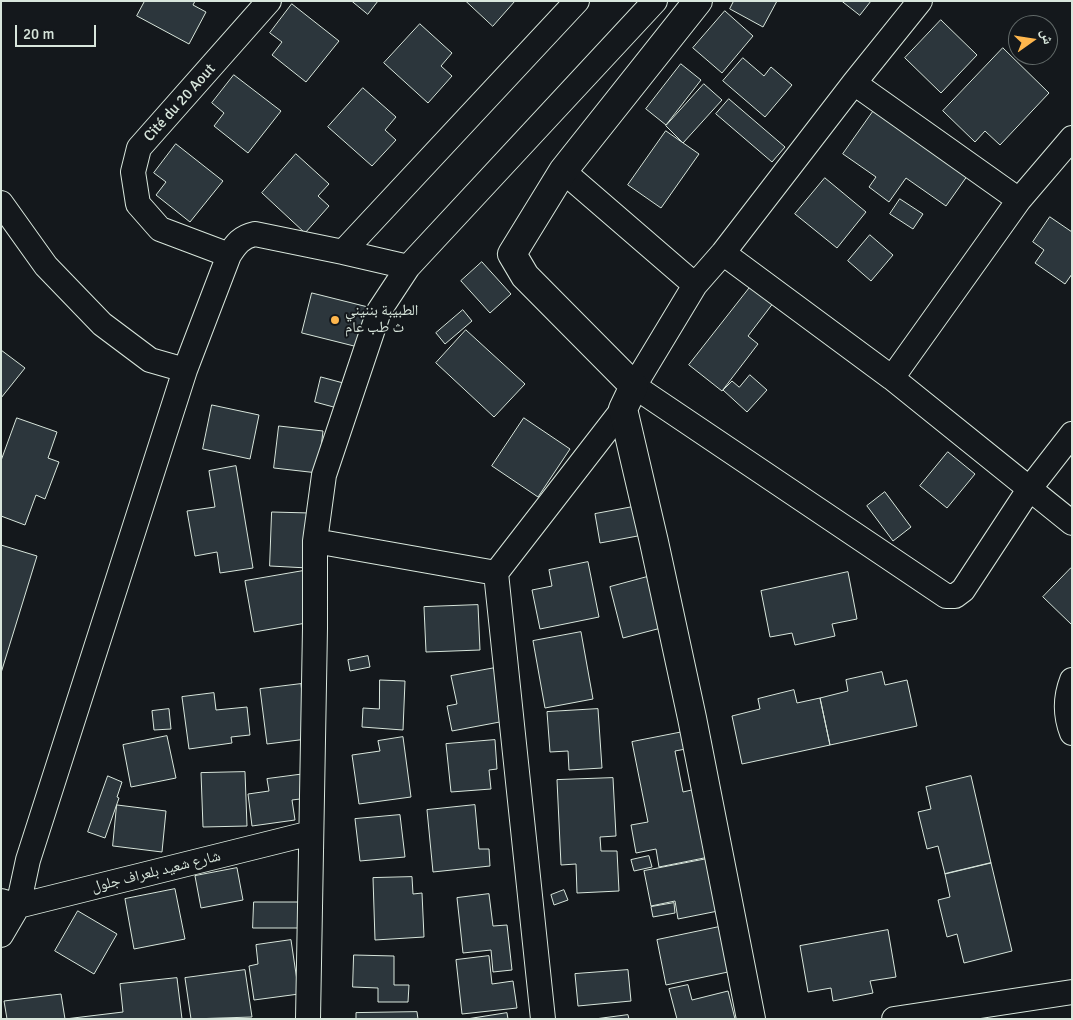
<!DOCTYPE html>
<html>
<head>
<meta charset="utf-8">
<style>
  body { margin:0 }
  #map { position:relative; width:1073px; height:1020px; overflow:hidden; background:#14181c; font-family:Signika,"Noto Naskh Arabic",sans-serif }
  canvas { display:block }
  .frame { position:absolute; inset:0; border:2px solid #d8e6dc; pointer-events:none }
  .north { position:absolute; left:1008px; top:15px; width:50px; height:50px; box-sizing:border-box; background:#14181c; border:1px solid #626a69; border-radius:50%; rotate:77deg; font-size:14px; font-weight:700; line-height:20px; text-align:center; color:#d8e6dc }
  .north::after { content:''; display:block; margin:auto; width:18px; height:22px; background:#ffb74d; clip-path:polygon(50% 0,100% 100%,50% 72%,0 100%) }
  .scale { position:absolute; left:15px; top:25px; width:81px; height:22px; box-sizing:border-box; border:2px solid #d8e6dc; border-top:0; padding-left:6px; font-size:15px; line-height:18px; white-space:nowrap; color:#d8e6dc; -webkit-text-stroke:4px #14181c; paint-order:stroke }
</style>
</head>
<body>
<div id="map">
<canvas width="1073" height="1020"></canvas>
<div class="frame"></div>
<div class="north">ش</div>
<div class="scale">20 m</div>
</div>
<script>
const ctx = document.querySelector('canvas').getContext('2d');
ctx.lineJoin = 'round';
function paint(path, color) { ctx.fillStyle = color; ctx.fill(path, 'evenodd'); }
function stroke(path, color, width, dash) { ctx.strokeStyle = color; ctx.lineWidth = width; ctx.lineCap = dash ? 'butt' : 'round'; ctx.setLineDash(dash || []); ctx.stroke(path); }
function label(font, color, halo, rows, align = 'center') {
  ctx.font = font + ' Signika,"Noto Naskh Arabic",sans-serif'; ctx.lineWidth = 4; ctx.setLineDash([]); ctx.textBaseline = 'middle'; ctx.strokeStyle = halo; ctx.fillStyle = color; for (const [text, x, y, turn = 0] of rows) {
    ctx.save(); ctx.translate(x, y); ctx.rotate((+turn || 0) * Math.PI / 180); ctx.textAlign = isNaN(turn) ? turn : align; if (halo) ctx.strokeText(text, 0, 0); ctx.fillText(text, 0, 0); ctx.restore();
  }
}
const building = new Path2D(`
  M145 1H195L193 5 206 12 189 44 137 16Z
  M352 1H378L368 14Z
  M466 1H515L493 26Z
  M734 1H777L763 27 730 9Z
  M842 1H871L860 15Z
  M292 4 339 41 306 82 272 55 282 42 270 33Z
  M725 11 753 36 722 73 693 48Z
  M941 20 977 55 941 93 905 58Z
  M420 24 452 53 441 66 452 76 428 103 384 63Z
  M1003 48 1049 93 1000 145 985 131 975 142 943 111Z
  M743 58 764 76 771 67 792 85 765 117 723 81Z
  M681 64 701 80 666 125 646 109Z
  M234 75 281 111 248 153 214 126 224 113 212 103Z
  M704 84 722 100 683 143 666 126Z
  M363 88 396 117 385 130 396 140 372 166 328 127Z
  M729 99 785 147 772 162 716 114Z
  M877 106 970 172 946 206 906 178 889 202 869 187 876 177 843 154Z
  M666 131 699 154 661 208 628 185Z
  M176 144 223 181 190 222 156 195 166 182 154 173Z
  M296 154 329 184 318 196 329 206 305 233 262 193Z
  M825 178 866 212 837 248 795 214Z
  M900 199 923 214 913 229 890 214Z
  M1050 217 1072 232V274L1065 284 1035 263 1044 250 1033 242Z
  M870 235 893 255 871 281 848 261Z
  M482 262 511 294 490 313 461 281Z
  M755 281 777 298 748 336 758 344 722 391 689 365Z
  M312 293 368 307 358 347 302 333Z
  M463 310 472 321 445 344 436 333Z
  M466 330 525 384 494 417 436 363Z
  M1 350 25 368 1 398Z
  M750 375 767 390 747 412 723 390 732 381 739 387Z
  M321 377 347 384 341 409 315 402Z
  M212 405 259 415 250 459 203 449Z
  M17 418 57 432 48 458 59 462 45 499 36 495 25 525 1 516V461Z
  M524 418 570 449 538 497 492 466Z
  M279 426 323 431 318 473 274 468Z
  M948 452 975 474 947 508 920 486Z
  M236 466 253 568 220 573 217 552 195 556 187 511 215 507 209 471Z
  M885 492 911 527 893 541 867 506Z
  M638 506 643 535 600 543 595 514Z
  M272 512 310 513 308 568 270 566Z
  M1 545 37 556 1 673Z
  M588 562 599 617 540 629 532 590 552 586 549 570Z
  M1071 568H1072V625L1043 597Z
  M303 571 312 622 254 632 245 581Z
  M848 572 857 619 832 624 835 636 795 645 792 633 770 637 761 591Z
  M647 577 661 628 623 638 610 587Z
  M478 605 480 650 426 652 424 607Z
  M581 632 593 699 545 708 533 641Z
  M368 656 370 667 350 671 348 660Z
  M495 668 505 721 452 731 447 706 457 704 451 676Z
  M882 672 885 685 907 680 917 726 830 745 820 698 848 691 846 680Z
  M380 680 405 681 403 730 362 727 363 708 379 709Z
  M301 684 307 739 267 744 260 689Z
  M794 690 797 703 820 698 830 745 742 764 732 716 760 709 758 699Z
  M214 693 216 710 247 707 250 735 231 737 232 743 189 749 182 697Z
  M169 709 171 729 154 730 152 711Z
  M598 709 602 768 569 770 568 751 550 752 547 712Z
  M688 731 691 748 675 751 683 792 696 789 709 857 659 867 656 849 636 853 631 825 648 822 632 742Z
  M167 736 176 778 131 787 123 745Z
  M403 737 411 797 359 804 352 755 380 751 378 741Z
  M495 740 497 769 489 770 491 789 451 792 446 744Z
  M245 772 247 826 203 827 201 773Z
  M305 774 308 798 292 800 295 820 252 826 248 794 269 791 267 779Z
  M108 776 122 782 117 797 119 798 105 838 88 832Z
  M971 776 991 863 945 874 938 846 927 849 918 812 931 809 926 787Z
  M613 778 616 836 600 837 601 851H617L619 891 577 893 576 864 561 865 557 780Z
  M117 805 166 811 162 852 113 846Z
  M475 805 479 849H489L490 866 433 872 427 810Z
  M400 815 405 857 360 861 355 819Z
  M649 856 652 867 634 871 631 860Z
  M707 859 718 911 678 919 675 901 651 906 644 871Z
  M991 863 1012 951 964 963 957 934 947 937 938 900 950 897 945 874Z
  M237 868 243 900 201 908 195 876Z
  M412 877 413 894 422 893 424 937 375 940 373 878Z
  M175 889 185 939 134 949 125 899Z
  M564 890 568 900 554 905 551 895Z
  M489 894 493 926 507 925 512 970 493 972 491 950 463 953 457 898Z
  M254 902H308V928H253Z
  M674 903 675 913 653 917 651 907Z
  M78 911 117 934 94 974 55 951Z
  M719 927 728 972 666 985 657 940Z
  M888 930 896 977 870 981 873 993 833 1001 831 988 808 992 800 946Z
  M291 940 299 994 254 1000 249 966 258 964 256 945Z
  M354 955 394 956V985H409L408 1002H378V988L353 987Z
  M489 956 492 984 513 981 517 1008 462 1014 456 960Z
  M245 970 252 1017 191 1019 185 978Z
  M628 970 631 1001 578 1006 575 974Z
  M177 978 182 1019H7L4 1001 61 994 65 1019 123 1012 120 984Z
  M688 985 692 1000 728 991 735 1019H677L669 989Z
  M417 1012 418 1019H356V1013Z
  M507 1013 508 1019H467Z
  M628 1015 629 1019H595Z`);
paint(building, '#2c363c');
stroke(building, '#d8e6dc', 1);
const minor = new Path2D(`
  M920 1 854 83 723 253 695 285 634 386 946 596H955L963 590 1030 488 1072 434
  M854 83 1019 200
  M563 171 695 285
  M1 203 46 266 102 324 150 360 185 370
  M343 252 577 1
  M723 253 892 378 1072 523
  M229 255 160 229 138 204 133 172 139 148 269 1
  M892 378 1019 200 1072 138
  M315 541 496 573
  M1072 680C1065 698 1065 715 1072 733
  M1 901 18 906 311 833
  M1 935 18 906 28 860 185 370 229 255C236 244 241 237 255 234L343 252 408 267
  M308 1019 315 628V541L324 475 379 311 408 267 655 1
  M543 1019 496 573 623 409
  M894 1019 1072 992`);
const tertiary = new Path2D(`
  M698 1 563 171 512 254 525 276 634 386 623 409 654 542 692 718 751 1019`);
stroke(minor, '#d8e6dc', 26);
stroke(tertiary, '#d8e6dc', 30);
stroke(minor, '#14181c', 24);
stroke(tertiary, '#14181c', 28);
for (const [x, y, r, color] of [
  [335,320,5,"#ffb74d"]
]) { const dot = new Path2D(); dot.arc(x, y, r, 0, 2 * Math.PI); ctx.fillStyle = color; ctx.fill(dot); stroke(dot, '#14181c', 2); }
label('15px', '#d8e6dc', '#14181c', [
  ["Cité du 20 Aout",180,103,-48],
  ["شارع شعيد بلعراف جلول",156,872,-14]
]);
label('15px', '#d8e6dc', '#14181c', [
  ["الطبيبة بننيني",345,311],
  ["ث طب عام",345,328]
], 'left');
</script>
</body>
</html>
